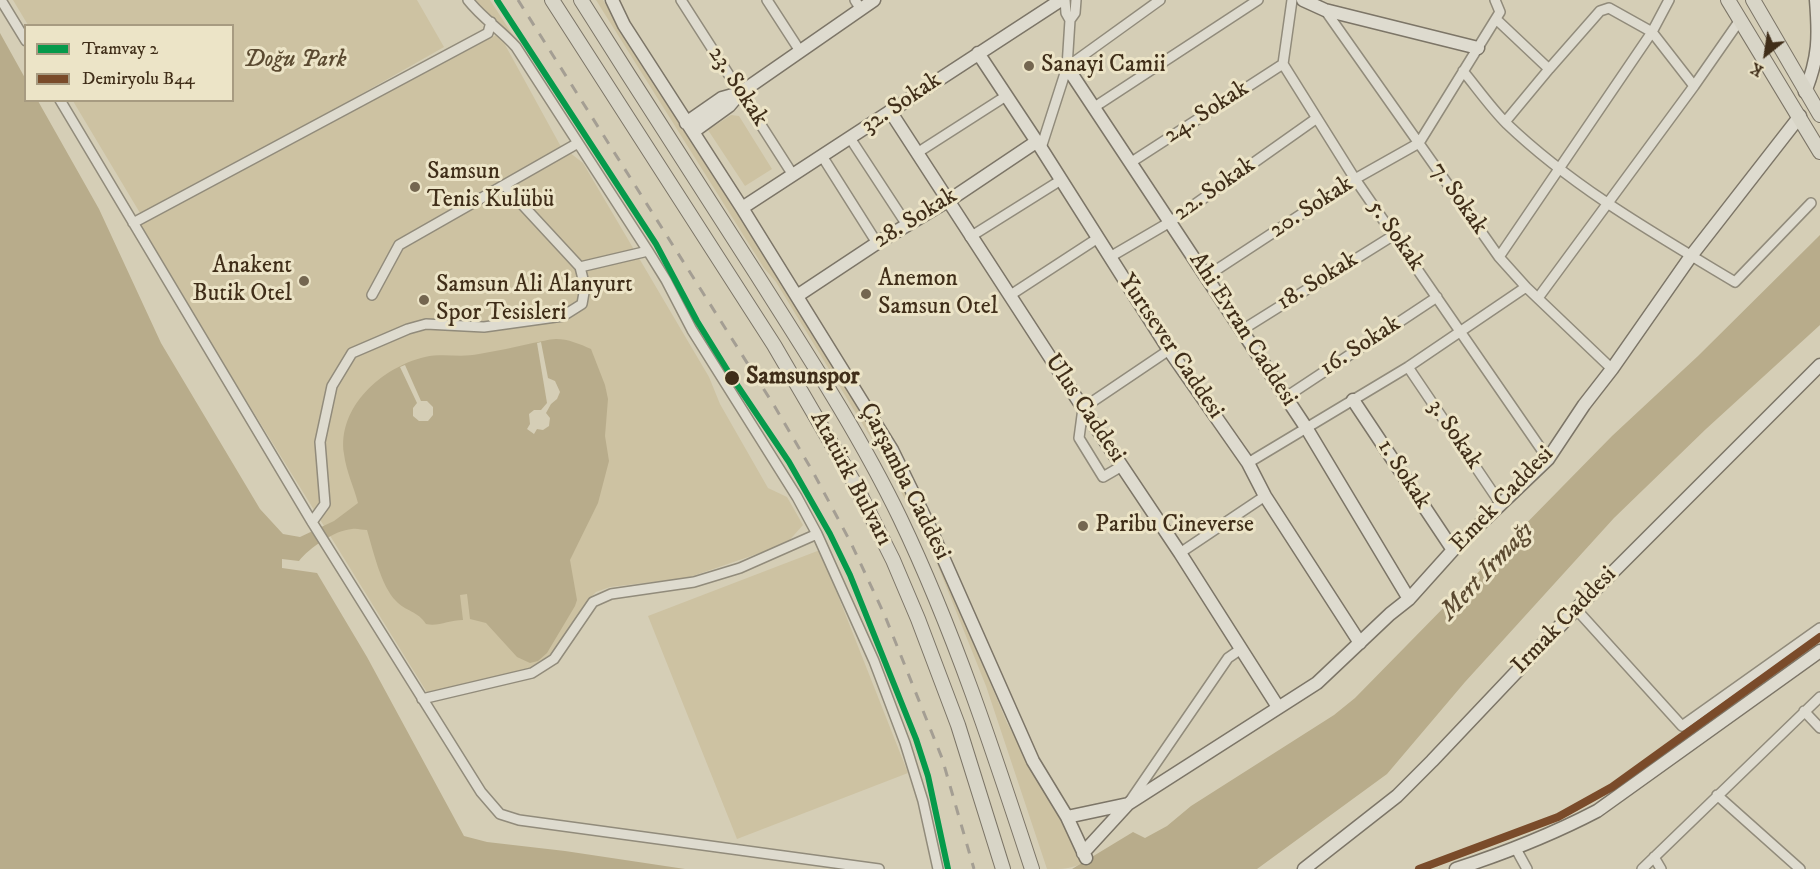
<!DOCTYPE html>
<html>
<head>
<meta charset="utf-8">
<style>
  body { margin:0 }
  #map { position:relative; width:1820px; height:869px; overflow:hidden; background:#d5ceb6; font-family:"IM FELL DW Pica",serif }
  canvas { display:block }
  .legend { position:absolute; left:24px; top:24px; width:210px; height:78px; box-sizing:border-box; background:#ece4c7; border:2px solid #a79b81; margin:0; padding:8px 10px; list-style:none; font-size:18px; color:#402e19 }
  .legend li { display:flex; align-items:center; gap:12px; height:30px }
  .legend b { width:30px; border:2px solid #a79b81 }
  .north { position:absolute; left:1736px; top:24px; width:60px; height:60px; -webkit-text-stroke:4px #ece4c7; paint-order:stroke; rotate:210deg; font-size:16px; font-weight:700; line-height:24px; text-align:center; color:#402e19 }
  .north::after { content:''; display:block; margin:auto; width:21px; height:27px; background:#402e19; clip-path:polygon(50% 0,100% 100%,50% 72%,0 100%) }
</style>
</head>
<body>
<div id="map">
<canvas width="1820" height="869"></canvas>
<ul class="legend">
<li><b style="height:8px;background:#069a4b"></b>Tramvay 2</li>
<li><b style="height:8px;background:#7a4b2a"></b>Demiryolu B44</li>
</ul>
<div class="north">K</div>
</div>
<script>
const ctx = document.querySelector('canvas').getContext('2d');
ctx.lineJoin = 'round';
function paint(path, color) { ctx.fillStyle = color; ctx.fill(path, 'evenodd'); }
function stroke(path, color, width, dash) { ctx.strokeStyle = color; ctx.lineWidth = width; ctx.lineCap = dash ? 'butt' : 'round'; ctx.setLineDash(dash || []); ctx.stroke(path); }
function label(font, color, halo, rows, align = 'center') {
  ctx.font = font + ' "IM FELL DW Pica",serif'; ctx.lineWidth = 6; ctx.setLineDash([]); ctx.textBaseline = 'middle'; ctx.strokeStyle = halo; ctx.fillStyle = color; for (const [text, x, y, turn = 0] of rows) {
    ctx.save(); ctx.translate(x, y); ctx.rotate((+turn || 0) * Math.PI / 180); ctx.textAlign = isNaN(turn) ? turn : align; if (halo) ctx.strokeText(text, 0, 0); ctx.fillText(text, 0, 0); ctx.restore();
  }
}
paint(new Path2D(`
  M13 0H417L444 47 143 218 73 101 232 100V26L28 25Z
  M475 0H490L514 37 479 6Z
  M596 0H603L890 456 935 550 1007 723 1085 862C1072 869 1062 869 1047 869L986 686 932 551 885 461 776 282 764 268Z
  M496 35 503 41 560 145 583 163 709 377 720 404 768 488 787 497 803 525 786 544 687 578 610 587 596 592 588 600 551 659 533 670 428 694 137 224Z
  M731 115 739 116 772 169 745 186 708 130Z
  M820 550 908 773 737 839 648 616Z`), '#cdc2a2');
paint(new Path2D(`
  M0 33 25 78 26 100 38 101 99 209 161 343 260 509 283 534 300 537 334 521 358 503C354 487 346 471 344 454 337 407 382 367 425 357 443 353 461 358 479 354 497 351 515 347 533 343 540 342 549 339 556 339 568 339 580 344 591 349L605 385 608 399 605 436 609 461 598 503 570 560 577 600 575 606 547 653 538 661 530 663 517 657 486 623 470 619 467 594 460 595 463 620C449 620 438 627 426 624 418 611 405 611 396 601 381 586 373 550 367 530 362 530 357 528 352 529 335 530 309 548 299 561L282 559V568L317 573 367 657 464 836 487 842 565 851 685 869H0Z
  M1820 235V325L1706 429 1614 518 1465 682 1387 774 1257 869H1072L1133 832 1145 838 1167 826 1191 806 1334 715 1355 698 1612 436 1698 356Z`), '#b8ac8b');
paint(new Path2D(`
  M541 342 548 378 555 381 560 392 557 399 551 404 546 413 550 418 549 426 543 430 537 429 534 434 527 429 530 424 529 414 534 410H541L547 403 537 343Z
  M405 365 421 401H427L433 407V415L428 421H419L413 416V408L417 403 400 367Z`), '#d5ceb6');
const street = new Path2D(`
  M1 0 26 41
  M468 0C482 18 501 30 516 47L648 251 666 280 692 330 797 497 817 534 874 661 905 743 923 801 938 869
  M681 0 793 175
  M767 0 800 51
  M855 0 860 8
  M1065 0 1066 13 1070 20
  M1292 0 1283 64 1355 179 1548 459
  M1325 10 1499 257 1526 287 1612 369
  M1496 19 1549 69 1600 11 1609 8 1652 32 1694 86
  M1067 67 1160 0
  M1463 71C1477 88 1491 108 1507 124 1574 188 1655 234 1735 282L1811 203
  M60 100 312 522 481 792 500 814 519 820 879 869
  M1093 108 1258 0
  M1505 122 1549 69
  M850 138 907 225
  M1041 148 1067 67 1070 20 1075 13 1076 0
  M917 153 1006 96
  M822 156 877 243
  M1130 163 1283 64
  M133 223 488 33 491 22
  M970 237 1061 180
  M1110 257 1170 222 1317 118
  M1499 257 1652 32 1669 0
  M580 267 648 251
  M1207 276 1355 179 1419 143 1500 12 1495 0
  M372 295 399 245 578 143
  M1009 296 1098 238
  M1538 298 1694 86 1740 20
  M1242 330 1394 235
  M1408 367 1500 503
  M1286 397 1437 297
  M1248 463 1408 367 1526 287
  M1122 466 1103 477 1079 438 1083 408 1169 350
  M312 522 325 504 320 442 332 386 352 353 408 329 426 324 484 327 563 316 582 304 585 287 580 267 505 186
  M1180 553 1265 496
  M1576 609 1682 726 1820 628
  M422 699 532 673 554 659 593 602 611 594 694 582 740 568 817 534
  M1804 711 1820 728
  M1717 795 1800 869
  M1130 801 1228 658 1241 649
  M1516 849 1527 869
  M1654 857 1661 869
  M1642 869 1820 697`);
const secondary = new Path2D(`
  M612 0 624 25 742 208 892 450 930 528 1033 761 1067 817 1086 858
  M1303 0 1325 10 1478 48
  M978 53 1041 148 1169 350 1248 463 1265 496 1360 643
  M1067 67 1307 429 1409 599
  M1805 92C1819 57 1819 37 1816 0
  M890 111 1083 408 1180 553 1278 707
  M686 123 722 98 740 93 874 0
  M693 132 729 106 740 93
  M742 208 1061 0
  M797 296 877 243 954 197 1036 142
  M1353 400 1453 550
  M1067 817 1128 804
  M1083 853 1128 804 1317 683 1390 614 1409 599 1453 550 1548 459 1584 405 1612 369 1691 256 1800 116
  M1304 869 1397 796 1432 761 1576 609 1820 365
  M1456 869C1505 853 1551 835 1597 811L1820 651`);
const primary = new Path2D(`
  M552 0 774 345 855 484 893 560 918 619 958 725 1003 869
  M581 0C639 92 698 183 757 275 807 354 859 433 900 518 954 631 993 750 1032 869
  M1728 0 1820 152
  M1753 0 1820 115`);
stroke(street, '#918b7b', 12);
stroke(secondary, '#7c7567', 15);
stroke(primary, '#7c7567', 16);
stroke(street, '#dedbcf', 9);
stroke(secondary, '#dedbcf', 12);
stroke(primary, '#d8d5c7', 14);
stroke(new Path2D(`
  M518 0 775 407 813 472 851 543 885 616 942 758 974 869`), '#a49e93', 3, [10, 10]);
stroke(new Path2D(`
  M1419 869 1558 817 1612 787 1820 637`), '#7a4b2a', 8);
stroke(new Path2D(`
  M497 0 656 244 697 321 731 376 789 462 830 534 850 575 916 739 928 776 948 869`), '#069a4b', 6);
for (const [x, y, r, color] of [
  [1029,66,6,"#746650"],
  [415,187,6,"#746650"],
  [304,281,6,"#746650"],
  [866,294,6,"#746650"],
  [424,300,6,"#746650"],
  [732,378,8,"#402e19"],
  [1083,526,6,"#746650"]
]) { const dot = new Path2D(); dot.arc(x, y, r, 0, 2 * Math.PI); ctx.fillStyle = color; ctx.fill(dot); stroke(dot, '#ece4c7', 2); }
label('italic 24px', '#5b4a31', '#ece4c7', [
  ["Doğu Park",295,61]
]);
label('24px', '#402e19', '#ece4c7', [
  ["Sanayi Camii",1041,66],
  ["Samsun",427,173],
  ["Tenis Kulübü",427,201],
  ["Anakent",292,267,"right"],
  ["Butik Otel",292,295,"right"],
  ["Anemon",878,280],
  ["Samsun Otel",878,308],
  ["Samsun Ali Alanyurt",436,286],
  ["Spor Tesisleri",436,314],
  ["Paribu Cineverse",1095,526]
], 'left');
label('24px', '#402e19', '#ece4c7', [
  ["23. Sokak",737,87,57],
  ["32. Sokak",902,104,-34],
  ["24. Sokak",1207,113,-33],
  ["22. Sokak",1215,190,-35],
  ["7. Sokak",1458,199,55],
  ["20. Sokak",1312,208,-33],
  ["28. Sokak",916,219,-32],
  ["5. Sokak",1395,236,55],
  ["18. Sokak",1318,282,-32],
  ["Ahi Evran Caddesi",1242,330,57],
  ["Yurtsever Caddesi",1170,347,56],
  ["16. Sokak",1361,347,-33],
  ["Ulus Caddesi",1084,409,56],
  ["3. Sokak",1454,435,56],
  ["1. Sokak",1403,475,57],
  ["Atatürk Bulvarı",850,479,62],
  ["Çarşamba Caddesi",904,482,63],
  ["Emek Caddesi",1503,500,-46],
  ["Irmak Caddesi",1565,621,-46]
]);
label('bold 24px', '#402e19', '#ece4c7', [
  ["Samsunspor",746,378]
], 'left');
label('italic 26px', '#5b4a31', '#ece4c7', [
  ["Mert Irmağı",1488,572,-47]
]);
</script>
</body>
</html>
